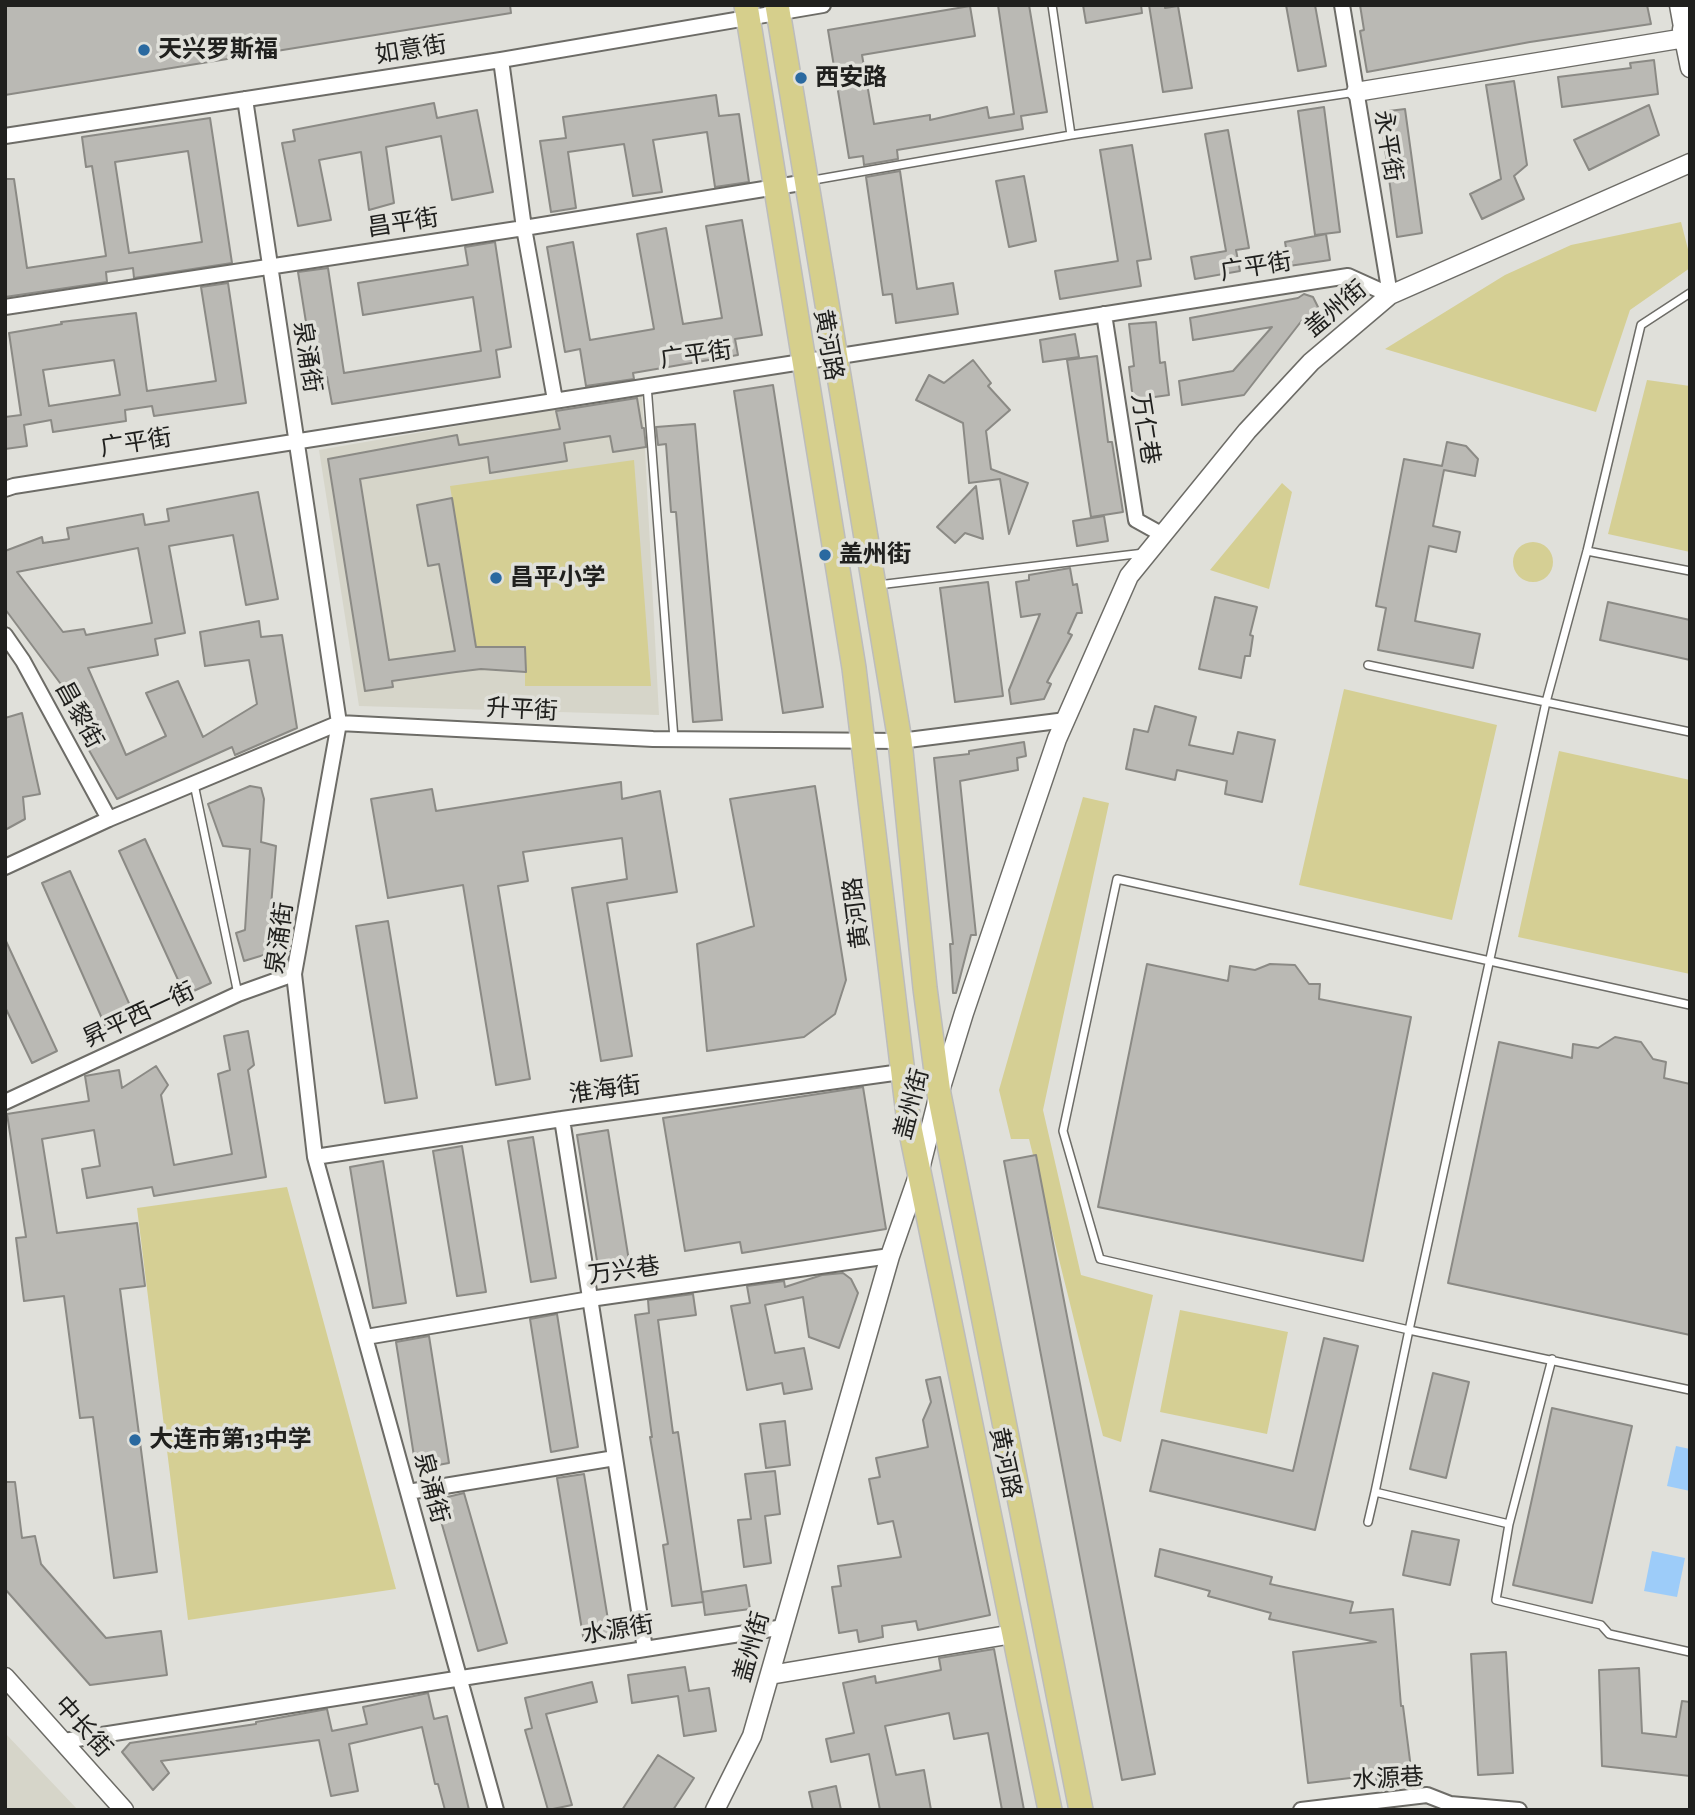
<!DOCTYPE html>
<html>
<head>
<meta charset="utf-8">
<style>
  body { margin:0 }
  #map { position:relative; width:1695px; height:1815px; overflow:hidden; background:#e0e0da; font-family:"Alegreya Sans",sans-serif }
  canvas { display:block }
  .frame { position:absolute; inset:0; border:7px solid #20201e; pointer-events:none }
</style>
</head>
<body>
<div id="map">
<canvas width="1695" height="1815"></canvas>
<div class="frame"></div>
</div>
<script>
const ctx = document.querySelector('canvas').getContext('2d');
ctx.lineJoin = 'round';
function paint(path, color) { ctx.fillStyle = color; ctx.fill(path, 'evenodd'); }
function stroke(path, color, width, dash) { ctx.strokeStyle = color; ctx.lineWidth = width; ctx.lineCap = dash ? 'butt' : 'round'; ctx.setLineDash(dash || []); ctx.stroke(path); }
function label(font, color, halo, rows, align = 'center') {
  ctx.font = font + ' "Alegreya Sans","Noto Sans SC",sans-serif'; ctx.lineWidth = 7; ctx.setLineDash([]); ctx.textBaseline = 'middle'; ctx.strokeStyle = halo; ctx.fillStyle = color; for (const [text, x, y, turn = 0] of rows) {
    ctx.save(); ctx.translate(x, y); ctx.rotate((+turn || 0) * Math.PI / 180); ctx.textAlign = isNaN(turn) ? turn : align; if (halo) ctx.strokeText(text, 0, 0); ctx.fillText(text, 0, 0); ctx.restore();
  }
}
paint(new Path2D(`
  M642 394 659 715 359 706 319 450Z
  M5 1733 78 1810H5Z`), '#d6d5c9');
paint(new Path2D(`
  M1681 222 1690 257V268L1630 310 1596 412 1385 349 1505 275 1571 245Z
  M1647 380 1690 386V552L1608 534Z
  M634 460 651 686H525V647H476L450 486Z
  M1282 483 1292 492 1269 589 1210 570Z
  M1513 562a20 20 0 1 1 40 0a20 20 0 1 1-40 0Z
  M1344 689 1497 725 1452 920 1299 885Z
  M1559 751 1690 780V974L1518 937Z
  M1083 797 1109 803 1043 1110 1081 1275 1153 1295 1121 1442 1103 1436 1029 1139H1011L999 1090Z
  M287 1187 396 1589 188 1620 137 1208Z
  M1180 1310 1288 1332 1267 1434 1160 1412Z`), '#d5cf94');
paint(new Path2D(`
  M1676 1446 1690 1449V1491L1667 1486Z
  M1652 1551 1685 1558 1677 1597 1644 1591Z`), '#9dccf9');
const building = new Path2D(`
  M5 5H510L511 13 5 95Z
  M998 5H1029L1047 112 1021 116 1023 129 897 150 898 159 864 165 863 156 849 158 828 30 970 6 975 36 862 55 874 124 930 115V120L987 107 989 118 1014 114Z
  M1083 5H1141L1142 13 1086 23Z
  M1149 5H1165V8L1178 6 1192 88 1163 92Z
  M1286 5H1315L1326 66 1298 71Z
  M1360 5H1647L1651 24 1530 42 1367 72 1360 31 1364 30Z
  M1654 60 1658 94 1562 107 1558 77 1631 68 1630 63Z
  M1514 81 1527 165 1514 176 1524 199 1482 219 1470 194 1501 179 1486 85Z
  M716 95 719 116 739 114 749 182 715 187 707 132 653 140 662 192 633 196 624 144 568 152 576 208 551 212 540 141 566 138 563 117Z
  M434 103 437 118 477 110 493 192 452 200 441 136 386 147 394 203 369 210 361 152 319 160 331 220 298 226 282 143 295 141 293 130Z
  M1649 105 1659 135 1589 170 1574 140Z
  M1324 107 1340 232 1315 235 1298 111Z
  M1405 109 1422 233 1397 237 1380 112Z
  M210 118 232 263 134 278 133 268 106 272 107 282 5 297V179H14L27 268 106 256 92 166 86 167 82 137ZM188 151 202 242 129 253 115 162Z
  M1228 130 1249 248 1236 250 1240 271 1195 279 1191 257 1226 251 1205 134Z
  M1132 145 1151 259 1137 261 1141 286 1060 299 1055 271 1118 261 1100 150Z
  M900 171 917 289 953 283 958 314 896 323 892 294 883 295 866 177Z
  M1024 176 1036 241 1009 247 996 181Z
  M742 220 762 335 735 339 738 355 633 373 634 379 586 386 580 349 565 352 547 247 573 242 590 340 654 329 637 234 666 228 683 324 722 318 706 226Z
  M1326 234 1330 260 1289 266 1285 242Z
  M495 242 511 347 496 350 500 377 332 404 327 377 315 379 298 272 328 268 344 373 481 351 473 297 363 315 358 283 468 265 465 247Z
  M228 283 246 403 154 416 152 406 125 410 126 421 53 432 51 420 24 425 27 446 5 449V417L21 415 9 333 62 324 61 322 136 313 147 391 216 381 201 287ZM114 360 120 395 49 406 43 370Z
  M1304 294 1313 297 1318 307 1315 316 1309 320 1303 319 1244 395 1182 405 1179 381 1233 371 1272 327 1193 340 1190 318 1298 298Z
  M1156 322 1160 363 1165 362 1169 395 1133 400 1129 367 1134 366 1129 324Z
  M1075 334 1079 357 1043 362 1040 340Z
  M1097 356 1108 442H1112L1123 512 1091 517 1067 360Z
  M973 360 991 383 988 386 1010 410 986 431 991 469 1028 483 1009 534 1000 479 969 483 963 423 916 400 929 375 944 383Z
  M773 385 823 707 783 713 734 391Z
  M637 398 642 428H644L646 447 613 452 610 436 564 443 567 461 490 473 488 457 360 479 389 660 455 651 439 564 428 566 417 505 452 498 476 647H525L526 672 481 669 456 672 392 681 393 687 365 691 328 459 457 435 459 445 560 429 556 411Z
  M695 424 722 720 693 722 676 512H671L666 444 658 445 656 427Z
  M1447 442 1466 446 1478 459 1475 476 1444 470 1433 526 1460 532 1456 552 1429 546 1415 621 1480 634 1473 668 1378 650 1386 608 1376 606 1404 459 1442 466Z
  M976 486 983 539 965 533 955 543 937 527Z
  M258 492 278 599 246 605 233 535 169 546 185 633 155 639 158 655 88 668 126 755 166 736 146 693 178 681 203 737 257 704 249 660 205 666 200 632 259 621 261 637 282 635 297 728 235 755 232 747 117 799 59 698 69 695 5 609V551L42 537 43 543 69 539 67 528 143 514 145 525 169 521 167 509ZM138 548 152 623 86 635 84 629 63 632 17 572Z
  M1104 516 1108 541 1077 546 1073 521Z
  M1070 568 1073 585 1077 584 1082 613H1077L1068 633 1072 635 1047 682 1051 684 1044 699 1011 704 1009 690 1040 614 1021 617 1016 582 1029 580V575Z
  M988 582 1003 696 955 702 940 588Z
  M1215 597 1257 607 1250 635 1253 636 1250 656H1245L1241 678 1199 669Z
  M1608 602 1690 620V660L1600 640Z
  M1155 706 1196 717 1189 745 1233 754 1238 732 1275 740 1262 802 1225 794 1227 781 1177 770 1175 780 1126 769 1134 729 1148 732Z
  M22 713 40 794 23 797 25 819 5 830V718Z
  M1024 742 1026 756 1017 758 1018 770 960 781 976 935H971L956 993H953L950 944H953L934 758 969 754V751Z
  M621 782 622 799 660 791 677 892 607 903 632 1056 601 1061 572 888 627 879 622 838 523 852 528 881 498 886 530 1079 496 1085 463 885 388 898 371 799 432 789 436 811Z
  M250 786 261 788 264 799 261 842 276 846 267 954 244 961 236 933 245 930 250 849 223 846 208 804Z
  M815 786 846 980 835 1014 804 1037 707 1051 697 944 754 926 730 799Z
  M145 839 211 983 185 995 119 851Z
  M70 871 136 1019 108 1032 42 883Z
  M388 921 417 1098 385 1103 356 926Z
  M5 939 57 1051 32 1063 5 1007Z
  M1147 964 1228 981 1230 966 1255 970 1270 964 1295 965 1309 984H1320L1319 999 1411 1017 1363 1261 1098 1207Z
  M248 1031 254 1065 248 1070 266 1177 154 1196 152 1187 87 1198 82 1169 100 1166 94 1130 42 1139 57 1233 137 1223 145 1286 120 1289 157 1572 114 1578 93 1417 80 1418 64 1296 24 1301 16 1238 26 1237 7 1114 89 1101 85 1076 119 1070 122 1088 156 1066 168 1085 161 1095 174 1165 232 1154 218 1074 230 1070 224 1036Z
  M1615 1037 1641 1042 1653 1059 1666 1062 1664 1078 1690 1084V1335L1448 1283 1499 1042 1572 1058 1573 1044 1598 1048Z
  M863 1087 886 1229 742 1253 740 1242 685 1251 663 1118Z
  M608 1130 629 1261 598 1267 577 1135Z
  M533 1137 556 1278 531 1282 508 1141Z
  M462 1146 486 1292 457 1296 433 1151Z
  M1036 1155 1155 1774 1122 1780 1004 1161Z
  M383 1161 406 1303 373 1308 350 1167Z
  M843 1273 851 1279 858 1293 839 1348 809 1337 803 1297 765 1305 775 1353 804 1348 812 1389 784 1394 782 1383 747 1390 731 1306 750 1303 747 1286 784 1281 785 1287 822 1275Z
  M693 1294 696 1315 658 1320 673 1433 678 1432 703 1602 672 1606 663 1545 668 1544 650 1437H652L635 1315 649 1313 648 1300Z
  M557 1314 578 1447 551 1452 530 1319Z
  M429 1336 449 1463 416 1469 396 1342Z
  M1324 1338 1358 1346 1315 1530 1150 1491 1162 1440 1293 1471Z
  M1433 1373 1469 1382 1446 1478 1410 1469Z
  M940 1377 990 1615 918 1630 916 1621 882 1626 883 1637 859 1642 857 1630 839 1633 832 1587 841 1586 838 1566 901 1557 893 1521 878 1524 869 1479 880 1477 876 1458 928 1447 923 1420 931 1402 926 1380Z
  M1552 1408 1632 1426 1592 1603 1513 1585Z
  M785 1421 790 1465 766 1468 760 1424Z
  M775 1471 780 1514 765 1516 771 1563 744 1567 738 1520 751 1519 745 1474Z
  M584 1474 611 1638 584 1642 557 1478Z
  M5 1482H15L22 1538 35 1536 41 1564 106 1638 161 1631 167 1675 90 1685 5 1589Z
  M464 1493 507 1643 478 1651 435 1500Z
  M1412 1531 1459 1540 1450 1585 1403 1575Z
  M1160 1549 1272 1577 1270 1584 1353 1602 1350 1613 1393 1609 1401 1706H1403L1413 1784 1377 1788 1376 1775 1308 1783 1293 1652 1376 1642 1269 1619 1271 1613 1208 1596 1210 1591 1155 1576Z
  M746 1585 750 1609 705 1615 702 1592Z
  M994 1649 1024 1810H1002L988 1733 954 1739 949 1713 885 1726 896 1775 924 1770 931 1810H880L869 1754 831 1762 826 1739 854 1733 843 1683 875 1676 876 1683 941 1670 939 1658Z
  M1506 1652 1513 1773 1478 1775 1471 1654Z
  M685 1667 689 1691 709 1688 716 1731 684 1736 678 1696 632 1703 628 1675Z
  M1639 1668 1642 1733 1676 1737 1682 1701 1690 1702V1776L1602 1766 1599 1670Z
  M592 1682 597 1702 546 1714 572 1805 548 1810 525 1730 532 1728 525 1698Z
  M428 1693 434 1719 447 1716 469 1810H445L438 1784H435L422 1727 349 1744 358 1791 331 1796 319 1740 161 1761 169 1773 153 1790 122 1752 130 1743 256 1724V1722L327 1709 332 1731 367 1724 363 1707Z
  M658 1755 694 1778 673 1810H622Z
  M836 1786 841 1810H813L809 1792Z`);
paint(building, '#bab9b4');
stroke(building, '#8b8a85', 2);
const service = new Path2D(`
  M1052 5 1071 135
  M808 181 1071 135 1356 92
  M1690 293 1641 325 1587 551 1546 702 1409 1330 1690 1390
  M647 385 674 739
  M1587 551 1690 571
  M878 585 1144 553
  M1368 665 1690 732
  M194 784 238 994
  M1552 1359 1509 1524 1375 1492 1409 1330 1100 1259 1063 1131 1117 879 1690 1005
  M1368 1522 1375 1492
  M1509 1524 1496 1600 1601 1625 1609 1634 1690 1652`);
const minor = new Path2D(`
  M1342 5 1390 295
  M501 60 524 228 555 400
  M245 99 339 723 294 974 315 1157 496 1810
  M5 136 501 60 823 5
  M5 307 524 228 807 182
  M1104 314 1136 520 1163 535
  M5 489 14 486 1348 276 1390 295
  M5 635 23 661 109 819
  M5 867 109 819 339 723 653 739 900 741 1066 720
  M5 1102 238 994 294 974
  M562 1119 645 1649
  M315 1157 562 1119 901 1072
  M366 1337 590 1299 890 1256
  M408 1492 615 1458
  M64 1741 784 1627
  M1301 1810 1427 1795 1450 1804 1519 1810`);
const tertiary = new Path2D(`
  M1682 29 1690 68
  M1356 92 1685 38 1679 5
  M770 1675 1013 1634
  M5 1677 124 1810
  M715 1810 752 1736 890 1256 919 1173 939 1094 964 1013 1057 739 1129 576 1247 431 1311 362 1390 295 1690 163`);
const primary = new Path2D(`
  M746 5 854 668 909 1123 1050 1810
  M777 5 900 741 925 988 939 1094 1081 1810`);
stroke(service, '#6d6c67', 10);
stroke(minor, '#6d6c67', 18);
stroke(tertiary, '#6d6c67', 21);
stroke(primary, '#bcbcbc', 26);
stroke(service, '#fff', 7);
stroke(minor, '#fff', 14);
stroke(tertiary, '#fff', 18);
stroke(primary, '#d6cf8c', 23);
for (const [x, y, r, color] of [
  [144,50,7,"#2a69a0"],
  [801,78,7,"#2a69a0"],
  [825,555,7,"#2a69a0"],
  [496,578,7,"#2a69a0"],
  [135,1440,7,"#2a69a0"]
]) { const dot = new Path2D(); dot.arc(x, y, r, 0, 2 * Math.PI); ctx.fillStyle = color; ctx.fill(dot); stroke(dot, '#e0e0da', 2.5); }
label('bold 24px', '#20201e', '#e0e0da', [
  ["天兴罗斯福",158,50],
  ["西安路",815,78],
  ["盖州街",839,555],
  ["昌平小学",510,578],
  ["大连市第13中学",149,1440]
], 'left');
label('24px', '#20201e', '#e0e0da', [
  ["如意街",411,50,-9],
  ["永平街",1388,146,81],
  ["昌平街",403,223,-9],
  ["广平街",1256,267,-9],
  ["盖州街",1336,309,-40],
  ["黄河路",828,345,80],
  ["广平街",696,355,-8],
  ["泉涌街",307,357,81],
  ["万仁巷",1145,429,81],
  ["广平街",136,443,-9],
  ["升平街",522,710,3],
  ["昌黎街",79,715,61],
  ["黄河路",857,913,-97],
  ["泉涌街",280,938,-82],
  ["昇平西一街",139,1015,-25],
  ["淮海街",605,1090,-8],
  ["盖州街",912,1104,-75],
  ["万兴巷",624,1271,-8],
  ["黄河路",1005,1463,78],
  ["泉涌街",431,1488,75],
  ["水源街",618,1630,-9],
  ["盖州街",752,1647,-74],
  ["中长街",83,1727,48],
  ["水源巷",1388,1779,-3]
]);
</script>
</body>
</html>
